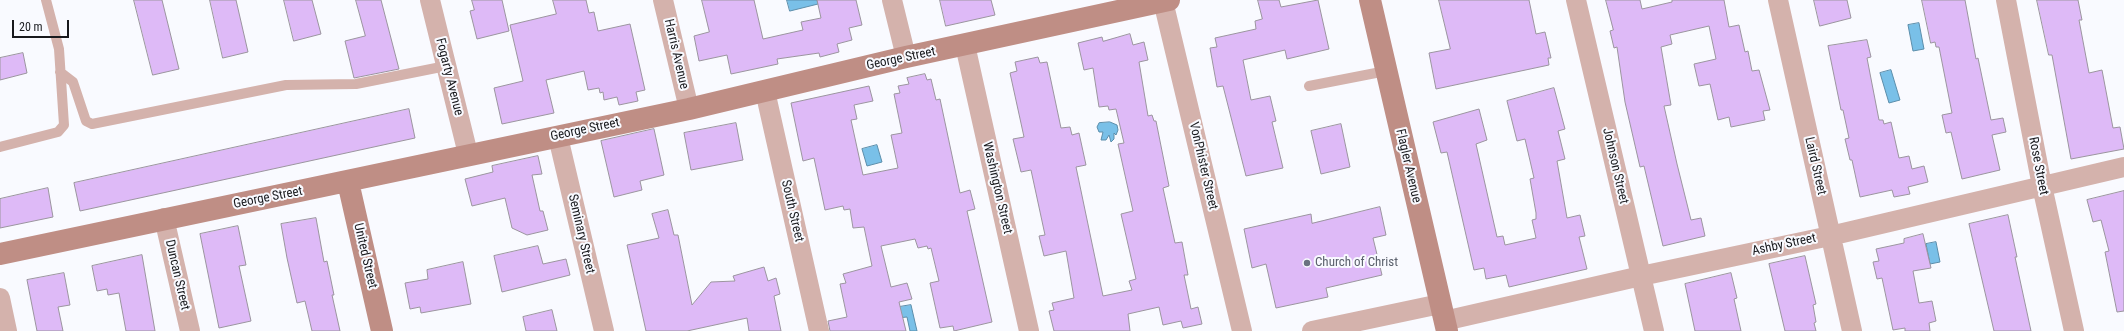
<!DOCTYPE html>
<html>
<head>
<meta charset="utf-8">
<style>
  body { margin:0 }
  #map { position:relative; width:2124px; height:331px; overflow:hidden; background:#f9faff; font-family:"Roboto Condensed",sans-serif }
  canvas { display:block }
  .scale { position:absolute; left:12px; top:20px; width:57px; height:18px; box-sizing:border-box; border:2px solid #18191d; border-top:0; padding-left:5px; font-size:12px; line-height:14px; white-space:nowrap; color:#18191d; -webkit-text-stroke:3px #f9faff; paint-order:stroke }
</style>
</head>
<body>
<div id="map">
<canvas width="2124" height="331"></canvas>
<div class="scale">20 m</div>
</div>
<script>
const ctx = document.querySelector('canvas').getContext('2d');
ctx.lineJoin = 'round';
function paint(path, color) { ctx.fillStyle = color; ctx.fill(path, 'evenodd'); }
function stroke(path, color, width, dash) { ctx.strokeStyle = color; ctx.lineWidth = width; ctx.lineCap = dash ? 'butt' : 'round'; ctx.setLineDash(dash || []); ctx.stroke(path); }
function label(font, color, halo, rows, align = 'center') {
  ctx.font = font + ' "Roboto Condensed",sans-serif'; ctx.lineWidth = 4; ctx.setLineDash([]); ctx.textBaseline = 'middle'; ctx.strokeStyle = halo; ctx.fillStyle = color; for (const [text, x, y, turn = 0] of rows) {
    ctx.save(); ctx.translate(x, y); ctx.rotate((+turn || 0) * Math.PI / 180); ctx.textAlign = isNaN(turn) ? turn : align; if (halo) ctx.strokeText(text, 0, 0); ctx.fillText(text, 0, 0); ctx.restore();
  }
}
const water = new Path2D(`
  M787 0H817L818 4 790 11Z
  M1919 23 1924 49 1913 51 1908 25Z
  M1891 70 1900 100 1889 103 1880 73Z
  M1110 122 1117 125 1118 130 1116 135 1114 133V139L1111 142 1109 135 1106 140H1101L1103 132H1099L1097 127 1099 123Z
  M877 145 882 162 867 166 862 149Z
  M1936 242 1940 262 1930 264 1926 244Z
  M911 305 917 331H910L907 317 897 318 899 307Z`);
paint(water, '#79c0e8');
stroke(water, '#5c8eab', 1);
const building = new Path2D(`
  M134 0H162L179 69 153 75Z
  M210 0H236L248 52 223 58Z
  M284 0H312L321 34 294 41Z
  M356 0H381L399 69 354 78 345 41 365 36Z
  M472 0H502L509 31 477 39 470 11 474 10Z
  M553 0H586L589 13 594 12 598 31 630 24 645 90 636 92 638 101 619 105 617 97 604 100 603 92 600 93 599 88 588 90 584 71 546 80 554 113 502 124 494 88 523 81 510 25 556 14Z
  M702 0H754L763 39 803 30 801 22 821 18 817 0H856L862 25 849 28 852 40 837 44 839 52 820 57 819 53 777 59 778 64 731 74 727 55 699 61 694 36 709 32Z
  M940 0H991L995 15 946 26Z
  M1258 0H1279L1281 7 1318 0 1329 49 1287 59 1285 50 1243 60 1251 100 1270 96 1276 121 1272 122 1283 168 1246 176 1223 86 1217 87 1210 48 1217 47 1215 38 1256 29 1255 21 1262 19Z
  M1439 0H1529L1536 34 1545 32 1551 58H1548L1549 65 1436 89 1429 53 1450 49Z
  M1606 0H1640L1642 9 1672 2V0H1724L1729 27 1739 25 1745 52 1748 51 1752 71 1759 70 1770 110 1763 111 1765 120 1731 127 1729 117 1718 120 1710 84 1699 86 1694 64 1716 59 1709 26 1670 35 1672 44 1661 47 1671 105 1664 106 1677 164 1691 220 1701 218 1705 236 1663 246 1644 166 1640 167 1625 102 1617 47 1614 48 1610 31 1613 30Z
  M1814 0H1847L1851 18 1820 26Z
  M1922 0H1965L1976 59 1978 58 1991 120 2003 118 2006 132 1992 135 2000 170 1962 179 1951 132 1946 133 1942 115 1952 113 1939 47H1936L1935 42 1931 43Z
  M2037 0H2078L2082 20H2079L2089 73 2102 70 2113 128 2120 127 2124 149 2071 159 2052 55H2049Z
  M1130 34 1133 45 1144 42 1148 60 1139 62 1148 116 1152 115 1154 121H1156L1169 186 1163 188 1175 243 1182 242 1188 275H1184L1191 309 1198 307 1202 324 1183 328 1181 321 1163 325 1159 307 1128 314 1130 331H1054L1049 311 1054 310 1052 303 1074 298 1066 251 1044 256 1039 236 1045 235 1031 170 1021 172 1013 139 1024 137 1010 73 1017 71 1015 62 1038 57 1040 63 1047 62 1061 128 1070 127 1072 135 1079 133 1086 165 1076 167 1103 296 1132 290 1129 281 1136 279 1121 214 1133 211 1118 144 1124 143 1116 109 1109 110 1108 106 1099 107 1093 68 1084 70 1078 43 1102 37 1103 41Z
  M1867 40 1871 57 1867 58 1879 120H1883L1884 124 1891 122 1899 158 1909 156 1912 169 1924 166 1928 182 1908 187 1910 194 1894 197 1892 190 1860 197 1852 160H1850L1845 139 1849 138 1843 110H1841L1828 46Z
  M23 53 27 73 0 80V58Z
  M925 74 927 80 931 79 936 100 940 99 960 193 970 190 975 209 967 211 992 322 954 331 953 326 940 328 930 283 939 281 931 248 928 249 927 246 918 248 915 239 881 246 891 287 907 283 912 299 899 302 906 331H830L828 321 847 317 840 284 846 283 843 274 872 266 864 227 853 228 850 209 844 210 843 206 825 210 814 158 803 161 791 103 869 86 873 101 854 105 857 119 851 120 863 175 898 168 891 135 902 133 894 94 900 93 898 86 909 84 907 78Z
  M1554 88 1565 129 1558 131 1565 159 1557 161 1567 218 1580 215 1585 236 1579 237 1587 269 1509 287 1506 275 1486 279 1484 268 1474 270 1447 152 1441 153 1433 122 1479 109 1487 140 1476 144 1497 237 1503 236 1505 245 1536 238 1532 220 1536 219V213L1530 179 1534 178 1525 139 1517 141 1507 101Z
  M409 109 415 138 80 211 74 183Z
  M736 123 743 160 691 170 684 133Z
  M1341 124 1350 167 1321 174 1311 131Z
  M654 129 664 175 640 181 642 190 614 197 601 141Z
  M538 156 542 174 532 175 540 211H543L548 230 527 235 512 228 505 198 472 206 465 179 493 172 492 166Z
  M48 188 53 217 0 228V199Z
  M2124 191V311L2117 312 2105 252 2109 251 2101 220 2093 222 2087 200Z
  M1380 207 1386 235 1373 238 1382 275 1326 288 1328 297 1276 308 1266 264 1252 268 1244 229 1311 214 1312 223Z
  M668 210 674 235H678L692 305 711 282 735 281 733 276 764 267 768 281 776 278 780 294 774 296 781 331H749L747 318 687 331H646L627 245 659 238 652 214Z
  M2008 215 2017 257H2015L2031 331H1994L1969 224Z
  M316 218 324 262 327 261 334 295H332L340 331H312L305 301 297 303 287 258 281 224Z
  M238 226 246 265 239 266 251 321 219 328 200 234Z
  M1923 234 1931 268 1913 271 1919 303 1932 301 1936 321 1929 323 1930 331H1905V328L1893 330 1882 278 1877 279 1873 262 1879 261 1876 249 1904 243V239Z
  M538 246 543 264 566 259 570 275 502 292 494 256Z
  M142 255 155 331H126L119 293 108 295 107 289 97 291 92 266Z
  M1805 256 1816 304 1813 305 1816 322 1814 323 1816 331H1785L1769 264Z
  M463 262 471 304 421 313 420 307 410 309 405 283 428 279 427 270Z
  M64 273 70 305 58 307 63 331H37L27 280Z
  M1731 273 1737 298 1734 299 1741 331H1695L1685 284Z
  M552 310 557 331H526L523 317Z`);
paint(building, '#debaf7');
stroke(building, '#9b959f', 1);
stroke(new Path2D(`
  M60 72 73 82 86 121 92 124 286 85 356 84 446 66
  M1309 86 1386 71
  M0 147 58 132 64 125 59 49 46 0`), '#d4b2ac', 10);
stroke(new Path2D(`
  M430 0 468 154
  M663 0 689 109
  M892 0 906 57
  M1576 0 1654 331
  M1778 0 1852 331
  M2006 0 2042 186 2074 331
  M1163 1 1242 331
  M965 45 1029 331
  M765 91 819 331
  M558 137 604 331
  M164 218 190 331
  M0 298 7 331
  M1444 321 1641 276 1830 236 2124 167
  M1312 331 1440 304`), '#d4b2ac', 20);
stroke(new Path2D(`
  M1370 0 1447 331
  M348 182 382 331
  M0 254 689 109 906 57 1169 0`), '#bf8e85', 22);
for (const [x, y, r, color] of [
  [1307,263,4,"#6b7280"]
]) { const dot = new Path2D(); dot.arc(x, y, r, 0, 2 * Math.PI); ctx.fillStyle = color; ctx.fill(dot); stroke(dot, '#f9faff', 1.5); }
label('13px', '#18191d', '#f9faff', [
  ["Harris Avenue",676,54,77],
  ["George Street",901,59,-12],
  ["Fogarty Avenue",449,77,76],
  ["George Street",585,130,-12],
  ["VonPhister Street",1203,166,77],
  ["Flagler Avenue",1408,166,77],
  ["Johnson Street",1615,166,77],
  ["Laird Street",1815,166,77],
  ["Rose Street",2038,166,79],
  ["Washington Street",997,188,77],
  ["George Street",268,198,-11],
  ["South Street",792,211,77],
  ["Seminary Street",581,234,77],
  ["Ashby Street",1784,245,-12],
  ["United Street",365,256,77],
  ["Duncan Street",177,275,77]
]);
label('13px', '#5b616d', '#f9faff', [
  ["Church of Christ",1315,263]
], 'left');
</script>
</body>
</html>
